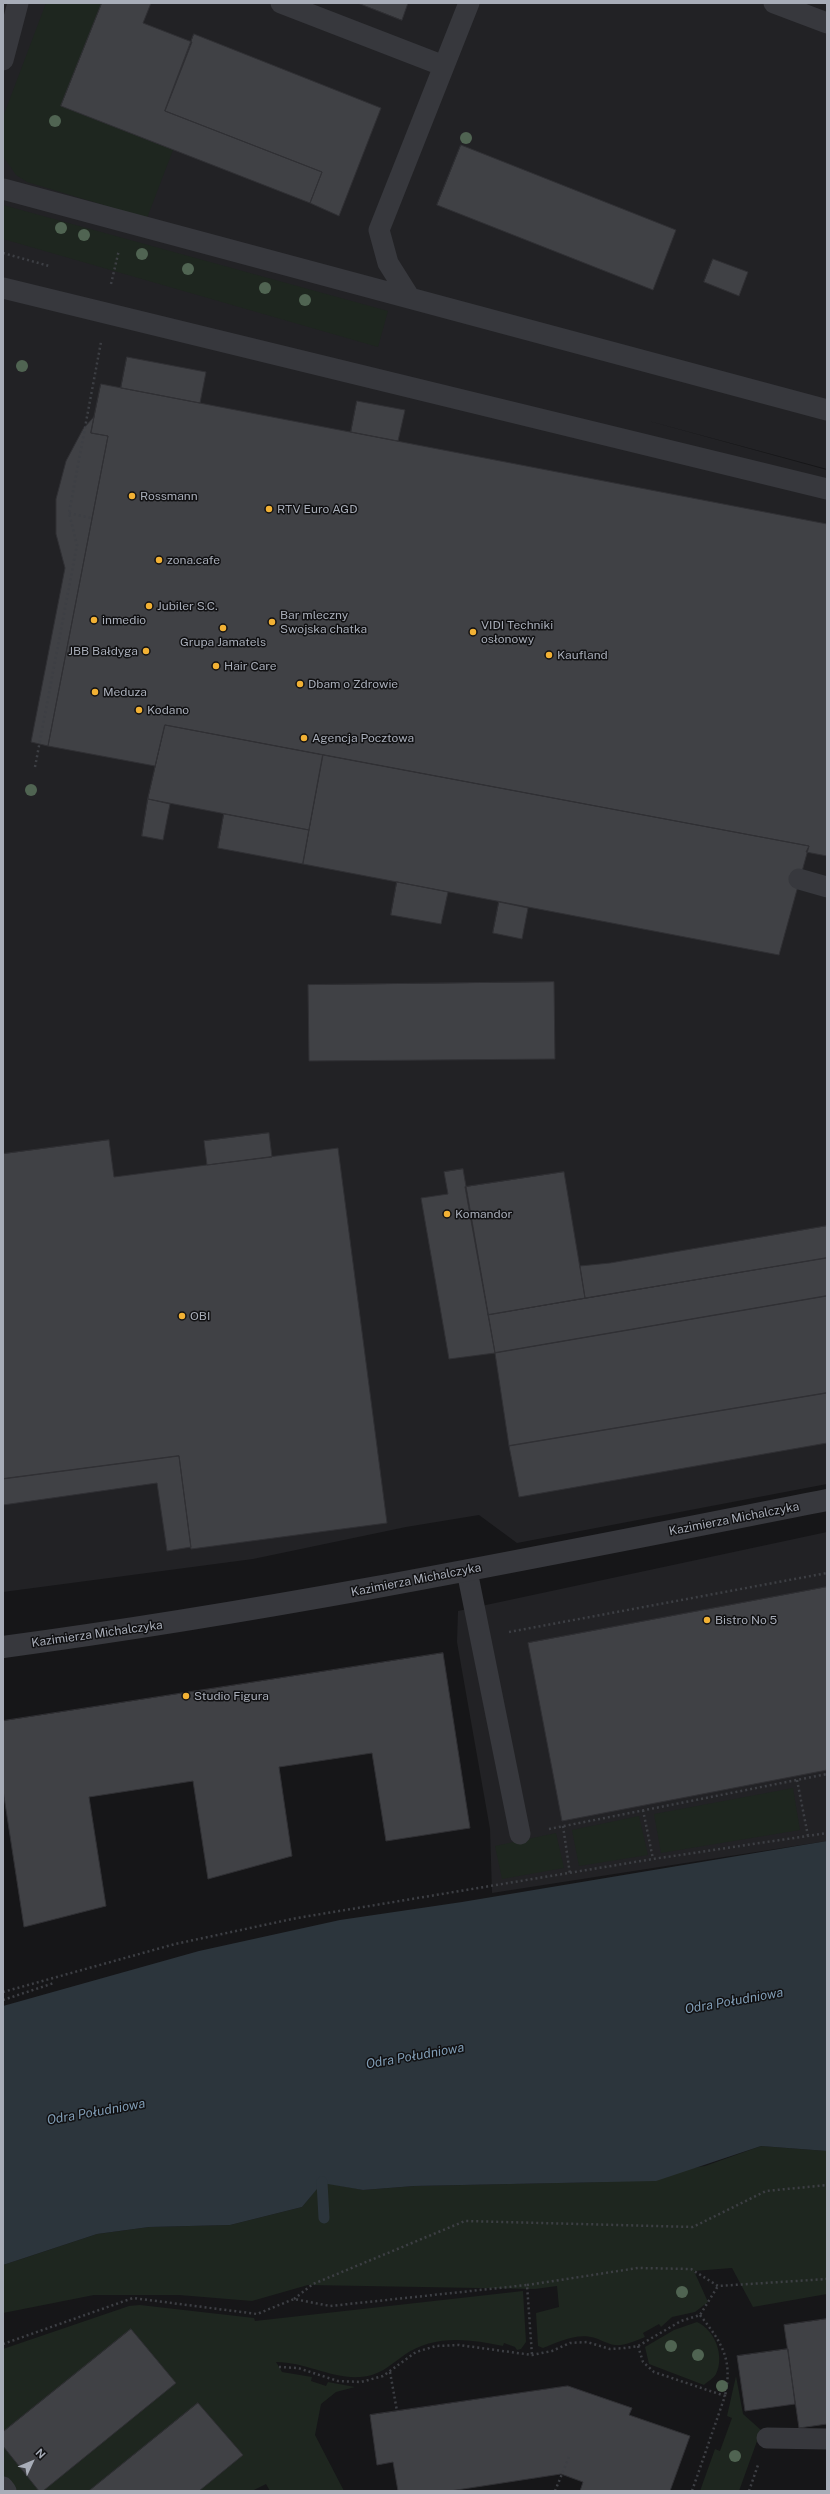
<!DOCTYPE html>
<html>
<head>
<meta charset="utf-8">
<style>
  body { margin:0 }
  #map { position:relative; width:830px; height:2494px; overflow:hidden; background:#161618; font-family:"Public Sans",sans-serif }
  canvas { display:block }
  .frame { position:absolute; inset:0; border:4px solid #a8adb8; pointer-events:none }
  .north { position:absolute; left:12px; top:2442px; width:40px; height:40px; -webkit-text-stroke:3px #111113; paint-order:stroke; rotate:46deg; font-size:11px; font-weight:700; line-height:16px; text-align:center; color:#a8adb8 }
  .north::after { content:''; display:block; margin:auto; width:14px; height:18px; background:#a8adb8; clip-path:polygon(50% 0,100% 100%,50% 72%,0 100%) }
</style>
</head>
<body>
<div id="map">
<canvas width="830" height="2494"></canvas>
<div class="frame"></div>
<div class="north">N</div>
</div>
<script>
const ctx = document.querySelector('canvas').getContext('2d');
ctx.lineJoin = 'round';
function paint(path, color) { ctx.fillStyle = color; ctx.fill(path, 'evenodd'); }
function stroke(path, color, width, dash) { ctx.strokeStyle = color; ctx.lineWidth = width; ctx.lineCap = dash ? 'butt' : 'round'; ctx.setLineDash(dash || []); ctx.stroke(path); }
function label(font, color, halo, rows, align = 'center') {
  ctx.font = font + ' "Public Sans",sans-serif'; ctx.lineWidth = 3; ctx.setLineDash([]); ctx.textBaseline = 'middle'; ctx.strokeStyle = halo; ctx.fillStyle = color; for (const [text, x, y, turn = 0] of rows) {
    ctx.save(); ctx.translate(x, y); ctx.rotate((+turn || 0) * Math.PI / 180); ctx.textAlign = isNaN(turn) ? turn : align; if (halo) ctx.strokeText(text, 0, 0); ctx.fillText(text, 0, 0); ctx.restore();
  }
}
paint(new Path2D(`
  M3 3H827V469L645 420 827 470V1484L517 1543 479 1515 406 1527 253 1559 3 1592Z
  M827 1532V1841L492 1893 490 1829 457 1642 458 1611Z`), '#222225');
paint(new Path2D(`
  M46 3H102L61 106 173 150 147 218 27 182 16 175 3 156V117Z
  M3 205 388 311 378 347 3 239Z
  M793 1788 800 1830 661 1853 654 1814Z
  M639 1816 648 1855 579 1866 572 1830Z
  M556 1833 564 1868 502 1879 495 1846Z
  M761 2146 827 2151V2294L753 2307 732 2268 694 2271 708 2302 695 2312 672 2317 661 2327 659 2324 643 2333 645 2337C637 2340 629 2344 621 2345 610 2346 604 2341 595 2338 578 2332 558 2342 543 2348L538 2346 536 2313 559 2307 557 2286 535 2289 308 2285 252 2301 179 2295H94L3 2313V2265L97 2234 149 2227 230 2225 302 2207 322 2182 363 2190 414 2186 603 2182 705 2166Z
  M523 2291 526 2342 521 2349 517 2350 515 2347 504 2343 503 2346C469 2339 433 2334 403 2356 389 2366 379 2376 360 2377 332 2379 305 2362 276 2362L282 2372 312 2377 311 2381 326 2386 328 2382 355 2387 336 2392 321 2404 315 2435 344 2491H270L266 2484 252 2491H199L243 2455 198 2403 89 2491H43L176 2383 131 2329 3 2432V2349L129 2306 140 2305 254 2318 255 2321Z
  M697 2322C715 2330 725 2356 716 2374 714 2378 707 2382 704 2385L649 2364 645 2347 674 2330Z
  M736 2376 743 2414 761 2430 739 2491H700L715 2449 720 2451 732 2418 727 2416Z
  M3 2446 39 2491H3Z`), '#1e261f');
paint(new Path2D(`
  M827 1841V2151L761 2146 656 2181 414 2186 363 2190 322 2183 302 2207 230 2225 149 2227 97 2234 3 2265V2006L199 1951 340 1920 462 1902Z`), '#2c353c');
stroke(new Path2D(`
  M322 2182 324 2218`), '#2c353c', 11);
const building = new Path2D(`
  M102 3H151L143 23 192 42 165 111 322 172 310 203 61 106Z
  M358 3H408L402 20Z
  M194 34 381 108 339 216 310 203 322 172 165 111Z
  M461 145 676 230 653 290 437 205Z
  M713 259 748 272 739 296 704 282Z
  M127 357 206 372 200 403 121 388Z
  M101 384 827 524V856L806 852 809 846 165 725 155 766 48 746 108 436 91 433Z
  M357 401 405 410 398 441 351 432Z
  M94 417 91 433 108 436 48 746 31 742 65 568 56 534V499L66 461 83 429Z
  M165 725 323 755 309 830 148 799Z
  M323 755 809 846 779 955 303 864Z
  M148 799 170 804 163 840 142 836Z
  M224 814 309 830 303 864 218 848Z
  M397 882 448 892 441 924 391 915Z
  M499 902 528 908 522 939 493 933Z
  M554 982 555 1059 309 1061 308 985Z
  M269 1133 272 1157 207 1165 204 1141Z
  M109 1140 114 1177 338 1148 387 1523 191 1549 179 1456 3 1479V1154Z
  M463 1169 495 1353 449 1359 421 1198 448 1194 444 1172Z
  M564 1172 585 1298 488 1315 465 1187Z
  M827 1226V1258L585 1298 580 1266 610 1263Z
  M827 1258V1296L495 1353 488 1315Z
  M827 1296V1393L509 1446 495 1353Z
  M827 1393V1443L519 1497 509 1446Z
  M179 1456 191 1547 167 1551 157 1483 3 1505V1479Z
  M827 1587V1770L562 1821 528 1643Z
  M443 1653 470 1828 386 1841 372 1753 279 1767 292 1856 208 1879 193 1781 89 1797 106 1906 24 1927 3 1790V1721Z
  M827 2319V2424L799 2428 784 2325Z
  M131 2329 176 2383 43 2491H39L3 2446V2432Z
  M788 2349 795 2404 745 2411 737 2356Z
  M568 2386 632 2408 629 2415 690 2436 670 2491H580L583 2482 561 2474 450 2491H398L393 2462 377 2465 370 2415Z
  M198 2403 243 2455 199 2491H89Z`);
paint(building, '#404145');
stroke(building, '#303034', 1);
stroke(new Path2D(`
  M3 253 49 266
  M111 284 119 250
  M69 513 91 518
  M35 767 77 545 69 513 101 342
  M509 1632 827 1573
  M797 1780 808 1836
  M643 1810 653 1859
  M563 1826 570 1874
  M549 1829 827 1774
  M3 1992 175 1944 297 1918 653 1859 827 1833
  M3 2000 54 1983
  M527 2285 638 2268 691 2269 718 2286 827 2279
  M294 2299 313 2284 465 2221 693 2227 766 2191 827 2185
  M700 2315C722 2343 733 2359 725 2396
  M3 2344 133 2298 257 2314 294 2299 330 2306 527 2285 532 2355
  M638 2346 643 2362 654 2372 725 2396 692 2491
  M279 2367 298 2368 338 2381 361 2382 383 2376 416 2352 436 2346 459 2345 532 2355 552 2351 570 2343 587 2342 610 2349 625 2348 638 2346 681 2321 700 2315 718 2286
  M390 2372 397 2411
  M555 2491 569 2457
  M749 2491 758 2465`), '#3d3f44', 2.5, [2, 3]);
stroke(new Path2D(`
  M281 3 444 66
  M774 3 827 23
  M3 60 18 3
  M3 189 827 410
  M3 288 827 489
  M410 298 388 263 379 230 469 3
  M799 879 827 887
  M467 1571 520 1834
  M767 2438 827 2439
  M3 2487 6 2491`), '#37383d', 21);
stroke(new Path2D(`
  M3 1647C280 1610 553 1554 827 1500`), '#37383d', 22);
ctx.fillStyle = '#506452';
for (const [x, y] of [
  [55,121],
  [466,138],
  [61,228],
  [84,235],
  [142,254],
  [188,269],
  [265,288],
  [305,300],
  [22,366],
  [31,790],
  [682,2292],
  [671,2346],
  [698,2355],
  [722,2386],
  [735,2456]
]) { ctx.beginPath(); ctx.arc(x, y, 6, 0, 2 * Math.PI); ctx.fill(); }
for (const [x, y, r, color] of [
  [132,496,4,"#f2b134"],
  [269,509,4,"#f2b134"],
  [159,560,4,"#f2b134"],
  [149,606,4,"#f2b134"],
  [94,620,4,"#f2b134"],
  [272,622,4,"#f2b134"],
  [223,628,4,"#f2b134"],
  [473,632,4,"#f2b134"],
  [146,651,4,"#f2b134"],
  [549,655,4,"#f2b134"],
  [216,666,4,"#f2b134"],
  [300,684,4,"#f2b134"],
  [95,692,4,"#f2b134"],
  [139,710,4,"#f2b134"],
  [304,738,4,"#f2b134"],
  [447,1214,4,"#f2b134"],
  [182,1316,4,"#f2b134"],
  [707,1620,4,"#f2b134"],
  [186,1696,4,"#f2b134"]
]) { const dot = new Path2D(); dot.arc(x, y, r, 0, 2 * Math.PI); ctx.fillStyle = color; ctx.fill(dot); stroke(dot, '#111113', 1.5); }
label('12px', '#a8adb8', '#111113', [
  ["Rossmann",140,496],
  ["RTV Euro AGD",277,509],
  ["zona.cafe",167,560],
  ["Jubiler S.C.",157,606],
  ["Bar mleczny",280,615],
  ["Swojska chatka",280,629],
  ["inmedio",102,620],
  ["VIDI Techniki",481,625],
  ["osłonowy",481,639],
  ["Grupa Jamatels",223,642,"center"],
  ["JBB Bałdyga",138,651,"right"],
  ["Kaufland",557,655],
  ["Hair Care",224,666],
  ["Dbam o Zdrowie",308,684],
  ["Meduza",103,692],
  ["Kodano",147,710],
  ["Agencja Pocztowa",312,738],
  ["Komandor",455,1214],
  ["OBI",190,1316],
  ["Bistro No 5",715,1620],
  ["Studio Figura",194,1696]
], 'left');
label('12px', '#a8adb8', '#111113', [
  ["Kazimierza Michalczyka",734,1519,-11],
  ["Kazimierza Michalczyka",416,1580,-11],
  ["Kazimierza Michalczyka",97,1634,-8]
]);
label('italic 13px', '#7f9bb3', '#111113', [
  ["Odra Południowa",734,2001,-10],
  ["Odra Południowa",415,2056,-10],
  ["Odra Południowa",96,2112,-10]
]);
</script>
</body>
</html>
